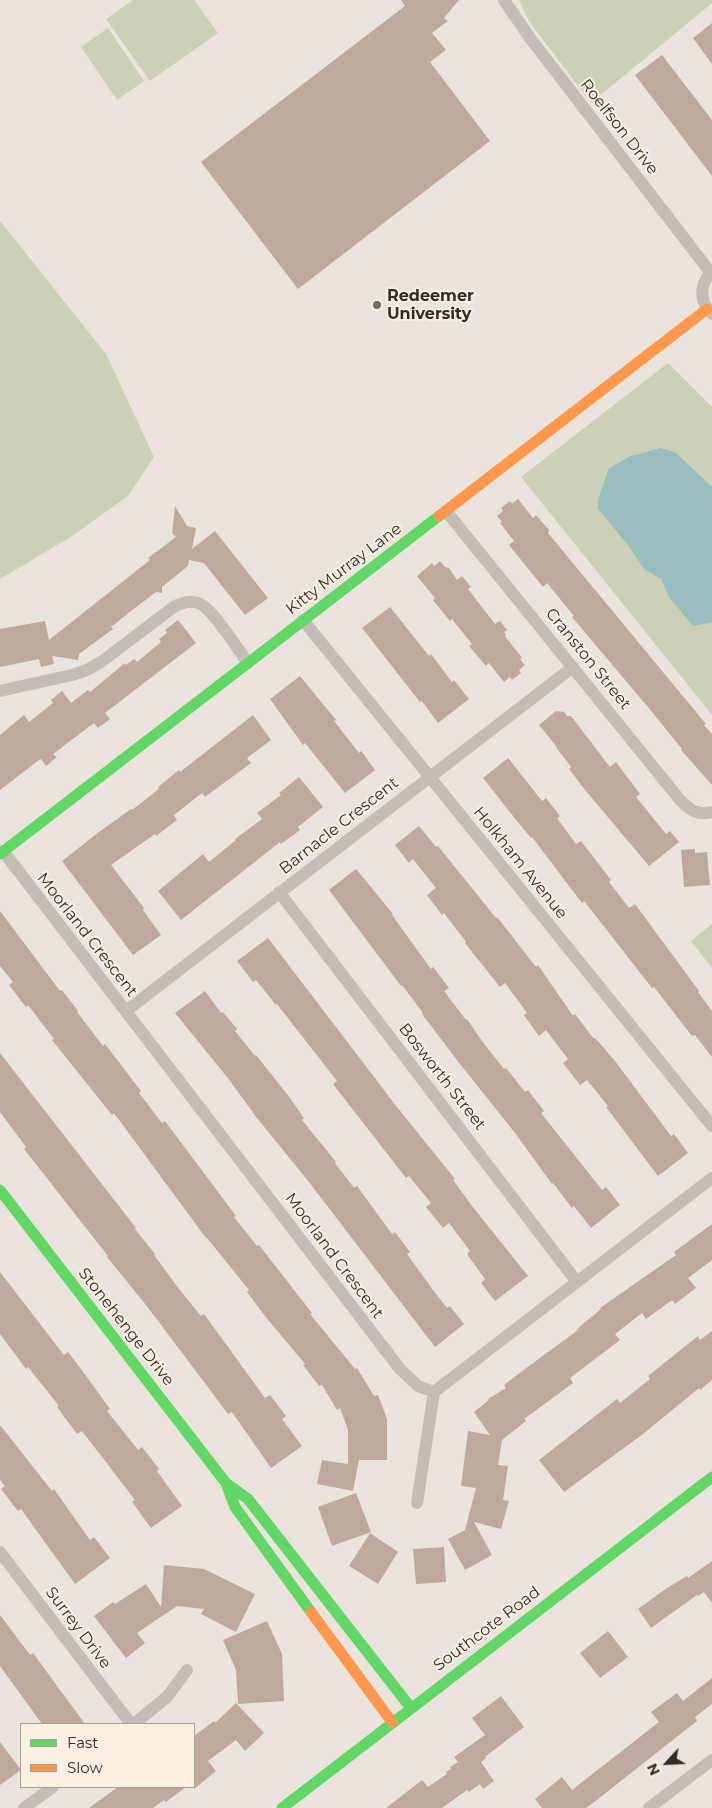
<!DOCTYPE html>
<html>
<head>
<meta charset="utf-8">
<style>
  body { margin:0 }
  #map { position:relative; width:712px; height:1808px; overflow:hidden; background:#ebe4dd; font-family:Montserrat,sans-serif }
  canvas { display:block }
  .legend { position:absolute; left:20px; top:1723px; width:175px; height:65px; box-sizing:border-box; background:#f9efe3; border:1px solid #aaa097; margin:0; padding:6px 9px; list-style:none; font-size:15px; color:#342a25 }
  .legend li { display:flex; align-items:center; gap:10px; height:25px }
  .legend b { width:25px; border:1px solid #aaa097 }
  .north { position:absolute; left:642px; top:1738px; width:50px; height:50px; -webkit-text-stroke:4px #f9efe3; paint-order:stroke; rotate:245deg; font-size:14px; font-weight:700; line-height:20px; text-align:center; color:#342a25 }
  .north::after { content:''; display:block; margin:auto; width:18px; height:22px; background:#342a25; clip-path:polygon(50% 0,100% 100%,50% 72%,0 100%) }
</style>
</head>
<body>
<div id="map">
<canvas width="712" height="1808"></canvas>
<ul class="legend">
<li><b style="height:6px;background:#63d668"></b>Fast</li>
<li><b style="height:6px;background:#ff974d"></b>Slow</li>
</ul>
<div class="north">N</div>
</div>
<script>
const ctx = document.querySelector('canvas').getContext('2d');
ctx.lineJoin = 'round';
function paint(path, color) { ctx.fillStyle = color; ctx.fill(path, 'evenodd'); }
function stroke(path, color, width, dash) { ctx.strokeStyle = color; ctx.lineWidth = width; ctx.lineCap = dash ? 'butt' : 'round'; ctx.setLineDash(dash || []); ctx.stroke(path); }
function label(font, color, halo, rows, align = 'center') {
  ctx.font = font + ' Montserrat,sans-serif'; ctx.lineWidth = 4; ctx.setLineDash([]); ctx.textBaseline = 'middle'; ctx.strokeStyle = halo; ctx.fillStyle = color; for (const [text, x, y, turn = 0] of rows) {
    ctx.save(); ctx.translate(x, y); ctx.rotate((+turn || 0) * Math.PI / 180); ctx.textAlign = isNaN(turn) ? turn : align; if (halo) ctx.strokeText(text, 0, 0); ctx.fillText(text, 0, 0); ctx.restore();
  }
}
paint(new Path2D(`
  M133 0H194L218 33 150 81 106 19Z
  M519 0H712V3L591 103 529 21Z
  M108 28 144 81 117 100 81 47Z
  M0 222H1L106 354 154 457 128 496 72 536 0 579Z
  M668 363 712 407V715L521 477Z
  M712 924V968L691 941Z`), '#ccd0b6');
paint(new Path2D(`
  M661 448 676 453 712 487V622L693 626 669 597 661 579 644 569 628 545 598 509V500L609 468 631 456Z`), '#98bebd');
paint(new Path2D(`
  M401 0H459L444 18 448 21 432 33 446 50 430 62 490 141 298 289 201 162 405 6Z
  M712 23V64L693 38Z
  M662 55 712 120V176L635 75Z
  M518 499 533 518 536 515 549 530 548 533 706 724 704 725 712 734V785L681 750 682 749 652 712 572 617 574 616 547 583 543 587 509 545 514 541 500 523 502 522 497 516 503 511 501 508 510 501 512 504Z
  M175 506 187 526 196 528 192 549 215 531 268 598 245 615 204 563 189 560 188 566 162 587V593L156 592 131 611 111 627 113 629 79 654 78 660 52 656 54 664 41 667 39 659 0 667V629L45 621 49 640 150 560 148 558 176 537 172 533Z
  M440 561 445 567 449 568 457 580 462 576 471 587 468 589 495 624 500 621 507 630 504 632 506 635 505 636 522 658 520 659 525 665 519 670 521 673 512 680 510 677 504 682 489 663 486 666 469 646 472 644 452 619 450 621 433 600 435 598 417 576 432 563 434 566Z
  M390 607 429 656 431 654 452 682 454 680 469 699 438 723 422 701 420 702 362 628Z
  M178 620 196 643 105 713 110 719 98 728 94 723 53 754 57 757 46 766 41 759 39 760 0 790V735L24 715 29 722 53 703 51 700 62 691 71 703 88 690 90 692 125 663 126 665 134 659 137 662 161 642 159 639 167 633 165 630Z
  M300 676 336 720 334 721 359 753 361 751 375 770 345 793 305 743 303 745 270 699Z
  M556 711 564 712 567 716H571L610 767 616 762 640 794 636 797 666 834 670 831 679 842 649 866 586 791 569 769 571 767 556 747H557L539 725Z
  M253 715 271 740 247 758 251 763 205 797 202 793 174 815 177 820 156 836 155 834 111 865 144 908 143 910 161 935 133 955 62 861 99 832 131 809 132 810 159 789 158 787 179 770 180 772Z
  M508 758 542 801 546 798 560 816 557 818 576 844 581 841 611 880 609 882 629 908 635 904 699 991 698 992 712 1011V1057L695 1035 692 1036 654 987 652 988 584 901 582 903 532 837 531 838 513 816 483 778Z
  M299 777 323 807 298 827 300 830 281 844 280 842 181 920 158 891 203 854 209 862 236 840 235 839 262 819 257 813 281 795 279 793Z
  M419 826 436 847 438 846 496 918 497 917 536 967 538 965 573 1016 575 1014 594 1039 595 1038 615 1061 671 1136 674 1134 688 1153 658 1176 606 1107 608 1106 587 1080 580 1085 563 1063 568 1059 546 1030 539 1036 524 1015 527 1013 505 983 500 987 465 943 466 942 444 913 442 915 427 895 436 888 413 859 409 863 395 845Z
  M695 849V853L707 852 710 885 684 887 681 850Z
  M356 869 393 914 392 915 431 969 433 967 449 988 444 991 466 1020 467 1019 482 1041 504 1069 506 1068 525 1092 528 1090 544 1111 541 1113 602 1190 606 1187 620 1205 591 1228 574 1206 572 1208 553 1183 552 1184 515 1133 460 1064 422 1014 423 1013 402 985 401 986 329 890Z
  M0 911 60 991 62 990 78 1011 77 1012 103 1046 105 1044 141 1091 139 1093 162 1123 165 1121 236 1216 234 1217 257 1246 259 1245 312 1313 310 1314 355 1369 357 1368 374 1396 378 1395 387 1419V1460H359L353 1491 317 1484 322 1460 348 1464V1430L340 1408 337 1410 322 1385 319 1386 303 1365 305 1364 265 1316 247 1292 249 1290 207 1238H206L114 1113 112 1115 52 1040 54 1039 28 1005 26 1007 9 985 13 982 0 966Z
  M268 938 397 1107 455 1179 453 1180 472 1206 528 1276 495 1301 481 1283 485 1279 467 1254 470 1251 449 1223 443 1228 426 1207 431 1203 409 1176 406 1178 333 1084 337 1081 277 1004 276 1005 256 980 253 982 237 961Z
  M205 991 221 1013 223 1012 237 1029 235 1031 255 1056 256 1055 290 1098 304 1118 302 1120 336 1162 335 1163 354 1188 357 1186 392 1234 395 1232 410 1252 407 1254 433 1290 447 1308 450 1306 464 1324 435 1347 309 1182 257 1118 227 1077 175 1013Z
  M0 1053 136 1228 135 1229 155 1254 154 1255 179 1289 201 1316 204 1314 265 1398 270 1395 286 1416 282 1419 302 1446 271 1468 232 1412 228 1414 146 1305 107 1257 108 1256 24 1149 26 1147 0 1112Z
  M712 1224V1260L688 1278 696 1288 675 1304 672 1300 646 1319 642 1313 615 1334 620 1340 570 1378 573 1383 524 1419 526 1421 502 1440 498 1465 508 1466 503 1500 509 1501 501 1529 474 1522 492 1555 465 1570 448 1539 465 1530 476 1488 461 1486 468 1431 490 1435 474 1412 489 1400 488 1399 506 1388 504 1385 529 1366 578 1330 577 1329 601 1309 600 1308 676 1255 674 1252Z
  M0 1272 64 1355 68 1352 84 1373 110 1409 107 1411 138 1450 142 1447 159 1469 157 1471 182 1506 151 1528 132 1502 135 1500 82 1431 77 1434 57 1407 59 1406 28 1367 26 1369 0 1334Z
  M712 1331V1380L700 1390 699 1388 643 1434 564 1492 539 1460 617 1399 620 1403 650 1379 648 1376 698 1336 700 1340Z
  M0 1425 52 1491 54 1489 90 1540 94 1537 110 1558 75 1584 21 1509 18 1511 1 1489 5 1486 0 1480Z
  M356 1493 371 1532 332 1546 318 1507Z
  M370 1533 398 1552 378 1584 349 1566Z
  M444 1547 446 1582 416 1584 413 1549Z
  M712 1561V1603L704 1592 698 1596 697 1595 651 1628 638 1609 667 1588 687 1576 688 1578Z
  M164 1565 204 1569 255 1594 236 1632 201 1614 204 1609 177 1606 137 1633 145 1643 126 1658 94 1616 113 1602 115 1604 146 1584 161 1607Z
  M0 1615 30 1655 33 1653 85 1724H42L0 1666Z
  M267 1621 282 1654 284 1701 238 1704 236 1670 223 1640Z
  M608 1631 628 1657 600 1678 580 1653Z
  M712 1678V1704L695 1717 697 1721 593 1803 586 1808H542L535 1799 562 1777 572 1790 659 1722 651 1712 677 1693 683 1701Z
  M501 1696 524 1727 485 1757 486 1758 481 1762 494 1781 483 1789 480 1784 469 1792 467 1790 442 1808H386L422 1780 428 1787 447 1774 446 1772 451 1769 450 1767 458 1762 454 1757 485 1735 472 1718Z
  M236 1703 264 1733 245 1751 236 1740 208 1761 216 1771 194 1789V1736L214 1721 215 1723Z
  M0 1742 21 1770 0 1785Z
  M118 1787H186L166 1802 164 1800 153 1808H89Z`), '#bfa89e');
stroke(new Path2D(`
  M504 0 530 38 711 273
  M712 272C699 284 699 301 712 314
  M446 511 680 800C690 810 697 816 712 812
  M303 620 712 1126
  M0 691 72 675 87 670 101 662 175 606C183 603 189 600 198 603 212 607 238 650 248 663
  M3 851 400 1369 418 1386 434 1392
  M279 892 577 1282
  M126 1011 573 667
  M434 1392 712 1178
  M417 1503 434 1392
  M0 1552 131 1724
  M134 1724 167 1697 187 1670
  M24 1808 53 1787
  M649 1808 712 1760`), '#c4bcb6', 12);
stroke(new Path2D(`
  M0 854 439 516
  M0 1190 226 1483 235 1507 311 1612
  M226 1483 248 1499 411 1708
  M282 1808 712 1477`), '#63d668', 11);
stroke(new Path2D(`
  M439 516 707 309
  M311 1612 392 1722`), '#ff974d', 11);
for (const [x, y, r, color] of [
  [377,305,5,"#746b65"]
]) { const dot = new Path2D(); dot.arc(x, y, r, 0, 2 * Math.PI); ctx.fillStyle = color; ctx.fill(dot); stroke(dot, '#f9efe3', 2); }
label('16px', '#342a25', '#f9efe3', [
  ["Roelfson Drive",619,127,52],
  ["Kitty Murray Lane",344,569,-37],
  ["Cranston Street",588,659,51],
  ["Barnacle Crescent",339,826,-38],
  ["Holkham Avenue",520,863,51],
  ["Moorland Crescent",87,935,52],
  ["Bosworth Street",442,1077,52],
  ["Moorland Crescent",334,1256,53],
  ["Stonehenge Drive",126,1327,52],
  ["Surrey Drive",78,1628,53],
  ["Southcote Road",487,1629,-37]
]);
label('bold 16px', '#342a25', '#f9efe3', [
  ["Redeemer",387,296],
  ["University",387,314]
], 'left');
</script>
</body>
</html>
